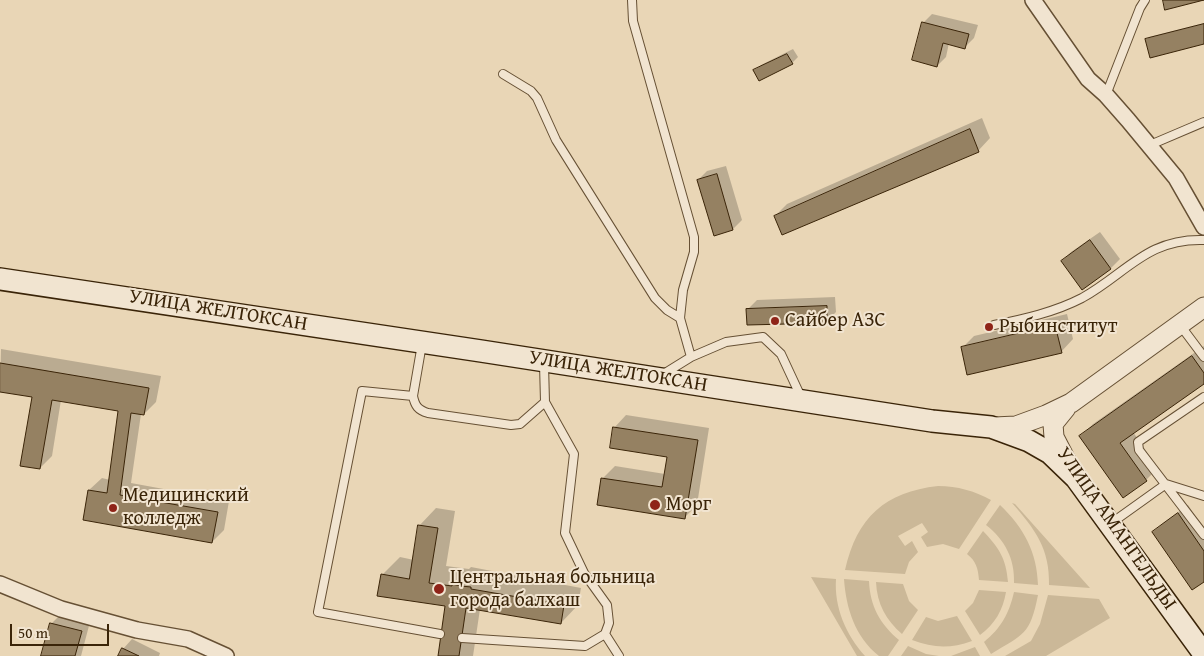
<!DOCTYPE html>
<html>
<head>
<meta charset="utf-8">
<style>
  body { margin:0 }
  #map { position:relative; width:1204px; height:656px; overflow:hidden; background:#e9d6b6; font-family:"Gentium Book Plus",serif }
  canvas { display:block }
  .scale { position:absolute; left:10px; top:624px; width:99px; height:22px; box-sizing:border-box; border:2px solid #3a2408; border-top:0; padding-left:6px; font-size:15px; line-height:18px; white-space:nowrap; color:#3a2408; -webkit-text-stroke:4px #f1e4d0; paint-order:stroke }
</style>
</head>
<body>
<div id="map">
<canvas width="1204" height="656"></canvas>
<div class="scale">50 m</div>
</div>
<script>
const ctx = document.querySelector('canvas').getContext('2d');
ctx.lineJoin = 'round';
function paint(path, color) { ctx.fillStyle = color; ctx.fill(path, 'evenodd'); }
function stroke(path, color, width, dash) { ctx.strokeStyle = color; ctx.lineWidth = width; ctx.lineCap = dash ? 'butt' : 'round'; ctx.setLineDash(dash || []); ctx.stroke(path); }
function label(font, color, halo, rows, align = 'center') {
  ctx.font = font + ' "Gentium Book Plus",serif'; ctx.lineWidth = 4; ctx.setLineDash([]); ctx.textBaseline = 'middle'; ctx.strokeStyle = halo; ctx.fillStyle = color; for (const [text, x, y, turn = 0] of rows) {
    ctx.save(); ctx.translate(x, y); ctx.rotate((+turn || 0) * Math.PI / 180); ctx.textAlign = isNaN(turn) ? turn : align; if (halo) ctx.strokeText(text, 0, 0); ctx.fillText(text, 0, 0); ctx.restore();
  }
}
paint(new Path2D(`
  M938 486C958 486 974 491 991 500L959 549 943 544 927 547 921 537 928 532 922 523 898 536 905 546 912 541 918 552 909 562 905 574 845 570C857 517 885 492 938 486Z
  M1012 503 1015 504 1090 588 1049 585C1050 549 1035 529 1012 503Z
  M1000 505C1024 528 1037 552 1038 585L1014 583C1015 559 1005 540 986 525Z
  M983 531C999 548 1006 558 1008 582L979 580C978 568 976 561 967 554Z
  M811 577 836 579C834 607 846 635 865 656H857Z
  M844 579 869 581C870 606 880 624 899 640L888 656H879C855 637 846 608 844 579Z
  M876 582 903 584 909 601 918 610 902 634C886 620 877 604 876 582Z
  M979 590 1006 592C1003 610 995 624 980 635L965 611 973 603Z
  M1014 592 1038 595C1030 635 1024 634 991 654L984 642C1001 628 1009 614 1014 592Z
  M1048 595 1099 599 1110 618 1046 656H1005L1031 641 1040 624Z
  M957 616 972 641C950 649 933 648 912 640L926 617 938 621Z
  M908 646 926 654 939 656H901Z
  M975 647 980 656H951Z`), '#cbb898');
paint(new Path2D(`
  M932 14 978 25 974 38 965 47 949 43 946 57 937 66 923 23Z
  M1204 23V42L1147 40 1149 37Z
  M793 49 798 57 792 63 755 71 761 65Z
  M982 118 990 138 978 151 775 216 787 204Z
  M726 166 742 220 733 229 715 235 698 180 707 171Z
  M1100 232 1120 259 1111 268 1082 289 1062 261 1071 252Z
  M835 297 836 312 827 321 748 309 757 300Z
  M1067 314 1073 339 1061 352 962 348 974 336Z
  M1204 346V382L1133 432 1158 468 1146 480 1081 436 1093 424Z
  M1 349 161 376 156 402 144 414H141L131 483 229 501 224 530 212 542 84 519 89 490 102 478 110 480 120 410 61 400 52 456 40 468 33 396 0 390Z
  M626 415 709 428 697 505 685 517 603 478 615 466 665 474 668 456 614 428Z
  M1188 505 1204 529V580L1154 532 1163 523Z
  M436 508 455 511 446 566 469 569 471 567 581 588 578 605 561 623 480 609 473 656H439L447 605 382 575 400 557 414 560 419 526Z
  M60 615 90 622 81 656H42L51 624Z
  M132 639 160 653 159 656H119L123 649Z`), '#0003');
const building = new Path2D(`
  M1163 0H1204L1165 10Z
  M922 22 969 34 965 49 943 43 937 67 912 60Z
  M1204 24V44L1150 58 1145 39Z
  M787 54 793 64 759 81 753 70Z
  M970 129 979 152 782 235 774 216Z
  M717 174 733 230 714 236 697 180Z
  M1090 240 1111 269 1082 290 1061 261Z
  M827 306V323L747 325 746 309Z
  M1055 325 1062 353 967 375 961 347Z
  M1192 356 1204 373V384L1120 443 1147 481 1123 498 1079 436Z
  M0 363 149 388 144 415 131 413 120 495 218 512 212 543 83 520 88 490 107 493 118 411 52 400 40 469 20 466 32 397 0 392Z
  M613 427 698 440 685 519 597 505 601 478 662 487 667 457 610 448Z
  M1178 513 1204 551V582L1192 590 1152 532Z
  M418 525 438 528 429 583 452 586V584L461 586 471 587V589L564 605 561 624 466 608 459 656H438L445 606 377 596 381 574 409 579Z
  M50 623 82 631 75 656H41Z
  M122 648 139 656H118Z`);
paint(building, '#958162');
stroke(building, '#3a2408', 1);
const service = new Path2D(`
  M632 0 633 21 694 237V252L683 290 680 318 691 357
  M503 74 531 91 537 98 556 140 655 298 667 310 680 318
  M1106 95 1140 8 1145 0
  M1150 145 1204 122
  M994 325C1024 319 1055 312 1082 298 1127 273 1147 238 1204 240
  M1180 325 1204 357
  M422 344 413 396 362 391 318 612 440 634
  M662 375 691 357 726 342 763 337 781 354 801 397
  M413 396C415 406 418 410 428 413L511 425 520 424 545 402
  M1204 397 1138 442 1139 450 1204 535
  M1110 524 1166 484 1204 496
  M605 634 619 656
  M462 638 585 646 605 634 609 623 607 605 584 573 565 533 574 454 545 402 544 364`);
const minor = new Path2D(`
  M1033 0 1088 79 1106 95 1128 120 1176 178 1204 227
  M0 584 61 609 137 630 188 639 226 656`);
const tertiary = new Path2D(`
  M1066 408 1053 424 1054 437 1069 466
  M994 427 1016 426 1046 415 1071 403 1204 307`);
const secondary = new Path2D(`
  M0 279 481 351 932 421 991 427 1029 441 1050 453 1076 478 1204 654`);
stroke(service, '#665034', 10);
stroke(minor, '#665034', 18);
stroke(tertiary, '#665034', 21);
stroke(secondary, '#3a2408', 24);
stroke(service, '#f1e4d0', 8);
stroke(minor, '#f1e4d0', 15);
stroke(tertiary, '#f1e4d0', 19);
stroke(secondary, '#f1e4d0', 21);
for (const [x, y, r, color] of [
  [775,321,5,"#8f2418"],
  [989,327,5,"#8f2418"],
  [655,505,6,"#8f2418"],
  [113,508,5,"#8f2418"],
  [439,589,6,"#8f2418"]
]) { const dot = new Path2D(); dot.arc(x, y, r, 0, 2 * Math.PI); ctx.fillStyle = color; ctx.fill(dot); stroke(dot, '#f1e4d0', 2); }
label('20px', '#3a2408', '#f1e4d0', [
  ["УЛИЦА ЖЕЛТОКСАН",218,311,9],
  ["УЛИЦА ЖЕЛТОКСАН",618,372,9],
  ["УЛИЦА АМАНГЕЛЬДЫ",1116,529,55]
]);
label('20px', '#3a2408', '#f1e4d0', [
  ["Сайбер АЗС",785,321],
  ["Рыбинститут",999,327],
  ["Медицинский",123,496],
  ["колледж",123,519],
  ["Морг",666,505],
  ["Центральная больница",450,578],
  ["города балхаш",450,601]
], 'left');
</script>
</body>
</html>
